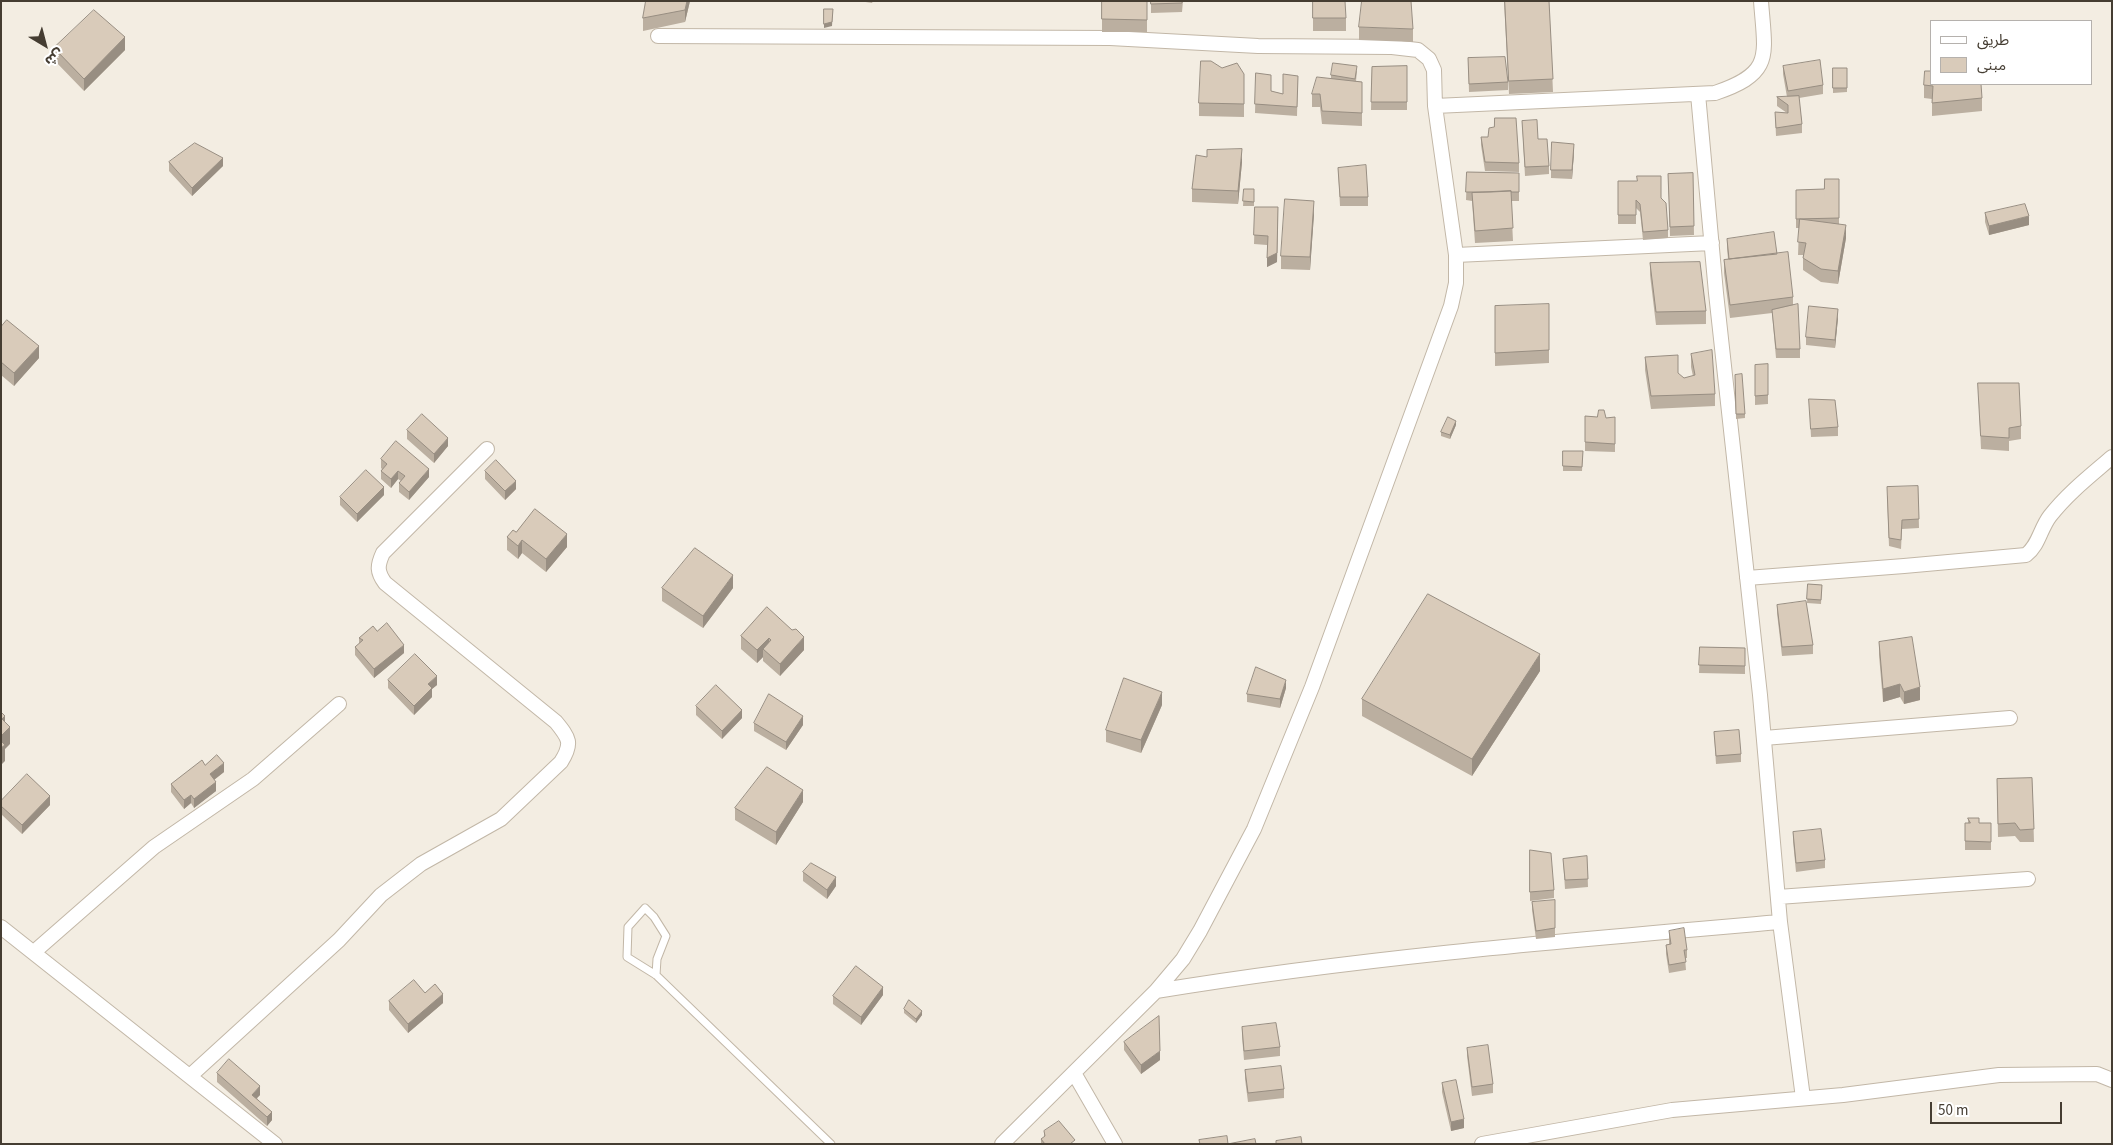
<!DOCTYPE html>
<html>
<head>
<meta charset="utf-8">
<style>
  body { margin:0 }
  #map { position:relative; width:2113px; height:1145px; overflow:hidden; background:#f3ede2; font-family:"Source Sans 3","Noto Sans Arabic",sans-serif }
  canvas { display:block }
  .frame { position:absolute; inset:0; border:2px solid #453d32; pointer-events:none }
  .legend { position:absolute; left:1930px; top:20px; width:162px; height:65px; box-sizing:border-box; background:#fff; border:1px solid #b5b1ad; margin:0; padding:6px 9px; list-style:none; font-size:15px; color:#453d32 }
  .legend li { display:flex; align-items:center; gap:10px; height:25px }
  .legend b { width:25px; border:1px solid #b5b1ad }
  .north { position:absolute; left:20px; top:20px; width:50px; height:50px; -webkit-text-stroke:4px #fff; paint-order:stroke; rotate:143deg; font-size:14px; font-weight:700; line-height:20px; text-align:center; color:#453d32 }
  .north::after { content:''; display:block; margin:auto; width:18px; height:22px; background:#453d32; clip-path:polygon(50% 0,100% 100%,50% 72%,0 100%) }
  .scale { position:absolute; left:1930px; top:1102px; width:132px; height:22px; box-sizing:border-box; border:2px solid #453d32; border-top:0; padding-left:6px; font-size:15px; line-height:18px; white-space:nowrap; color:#453d32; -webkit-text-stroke:4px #fff; paint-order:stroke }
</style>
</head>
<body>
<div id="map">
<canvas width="2113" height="1145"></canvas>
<div class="frame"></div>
<ul class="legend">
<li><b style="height:6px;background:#fff"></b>طريق</li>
<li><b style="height:14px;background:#d9cbba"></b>مبنى</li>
</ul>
<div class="north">ش</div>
<div class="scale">50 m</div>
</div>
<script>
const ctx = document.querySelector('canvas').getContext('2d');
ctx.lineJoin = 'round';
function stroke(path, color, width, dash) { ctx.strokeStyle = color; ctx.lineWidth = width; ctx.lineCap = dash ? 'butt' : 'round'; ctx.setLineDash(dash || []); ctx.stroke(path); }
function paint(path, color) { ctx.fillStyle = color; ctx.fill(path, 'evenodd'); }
const service = new Path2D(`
  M656 975 657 959 666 936 654 917 645 908 628 927 627 957 656 975 831 1144`);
const minor = new Path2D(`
  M658 36 1110 38 1258 46 1392 47 1418 50 1429 59 1434 70 1435 106 1456 255V283L1451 306 1312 687 1254 829 1200 931 1183 959 1156 991 1002 1144
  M1698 94 1716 293 1760 695 1780 922 1803 1098
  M1435 106 1715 93C1774 73 1765 56 1761 1
  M1456 255 1712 243
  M1747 578 1904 566 2026 555C2039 545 2040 529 2050 516 2068 493 2090 476 2112 457
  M1764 738 2010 718
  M1778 897 2028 879
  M1 927 275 1144
  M34 952 154 847 253 779 339 704
  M1156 991C1363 957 1572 940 1780 922
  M1074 1073 1115 1144
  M190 1076 339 940 381 895 421 864 501 819 561 762C573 743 569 738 556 722L385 583C377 572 377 566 383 553L487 449
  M1482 1144 1672 1110 1843 1095 1999 1075 2097 1074 2112 1080`);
stroke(service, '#c2b7a7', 9);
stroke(minor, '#c2b7a7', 16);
stroke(service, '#fff', 7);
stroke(minor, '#fff', 14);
paint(new Path2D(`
  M646 1H690L685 22 643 31V18Z
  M859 1H873L872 3Z
  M1102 1H1147V32H1102Z
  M1151 1H1183L1182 12 1151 13Z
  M1313 1 1346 18V31H1313Z
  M1504 1H1549L1553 92 1509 94Z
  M1359 27 1413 29V42L1359 40Z
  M54 48 125 50 84 91 54 60Z
  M1468 58 1508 82V90L1469 92Z
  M1407 66V110H1371L1372 67Z
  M1783 66 1823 85V94L1799 98 1802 124V133L1776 136 1775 112 1787 113 1777 106V97H1787L1783 74Z
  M1833 68H1847V92L1833 93Z
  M1357 71 1356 81 1362 82V126L1322 124 1320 107H1312V94L1331 79V75Z
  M1925 71 1982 98V111L1932 116V99L1924 98V85Z
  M1256 73 1271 91 1283 94 1298 76 1297 116 1255 113Z
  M1244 74V117L1199 116V103Z
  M1522 121 1538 139 1549 166V174L1525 176Z
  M1481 137H1488L1519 163V172L1485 171 1481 145Z
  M1574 152 1572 179 1551 178V170Z
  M1207 157 1242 162 1238 204 1192 202V189Z
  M169 162 223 166 192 196 169 171Z
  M1338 168 1368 197V206H1340Z
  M1467 172 1519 173V201H1511L1513 241 1475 243 1472 201 1466 200Z
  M1693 173 1694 235 1670 236 1668 174Z
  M1839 179V224L1846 238 1838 284 1821 282 1803 270V255H1798L1799 228H1796V190L1824 189Z
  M1618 181 1661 199 1668 230V238L1643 240 1640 212 1636 208V224H1618Z
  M1244 189H1254V206H1243Z
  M1255 207H1278L1277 262 1267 267V245L1254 244Z
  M1985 213 2029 225 1989 235 1985 222Z
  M1314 214 1310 270 1281 269V256Z
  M1727 239 1777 254 1793 297V305L1800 349V358H1776L1772 313 1730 318 1724 273V260L1728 259 1727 248Z
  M1650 263 1706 311V324L1656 325 1650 275Z
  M1549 304V363L1495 366V353Z
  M1838 318 1835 348 1806 345V337Z
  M1 327 39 358 14 386 1 375Z
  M1691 354 1715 394V406L1651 409 1645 370V357L1684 378 1693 376 1691 367Z
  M1768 364V404L1755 405V365Z
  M1735 375 1745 414V418L1736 419Z
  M1978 383 2021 426V439L2009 441V451L1981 449Z
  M1809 399 1838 427V436L1811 437Z
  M1585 416 1606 418 1615 417V452L1585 451Z
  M1456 425 1450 439 1441 436V432Z
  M407 430 448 446 434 463 407 439Z
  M1563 451H1583L1582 471H1563Z
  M381 459 429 477 409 500 399 492V483L401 481 398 479 391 488 381 479V471L382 469 381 468Z
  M485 471 516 489 505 500 485 479Z
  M1918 486 1919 528 1902 529 1901 549 1889 546 1887 496Z
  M384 495 357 522 340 505V497Z
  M516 532 567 547 546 572 522 553 518 559 507 550V537Z
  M1808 584 1822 585 1821 604 1807 603Z
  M662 588H733L703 628 662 601Z
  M1777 605 1813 645V654L1782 656 1777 613Z
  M767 607 804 650 780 676 763 661V657L757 663 741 649V636Z
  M377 631 404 653 374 678 355 655V647L359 644V638Z
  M1879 642 1920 700 1904 704 1900 697 1883 702 1879 655Z
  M1700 647 1745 648V674L1699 673Z
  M1540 671 1472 776 1362 716V699Z
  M388 680 437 685 432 689V697L414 715 388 688Z
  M1286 688 1280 708 1247 702V694Z
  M1162 705 1141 753 1106 742V730Z
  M696 706 742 718 722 739 696 715Z
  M754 723 803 725 786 750 754 731Z
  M1714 732 1741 754V762L1716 764Z
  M205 765 224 772 214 780 216 791 194 808 191 803 184 809 171 792V784Z
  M2032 778 2034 842H2020L2015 836 1998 837 1997 779Z
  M1 801 50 805 22 834 1 814Z
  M803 802 776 845 735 820V808Z
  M1968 818 1979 823H1991V850H1965V823H1968Z
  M1793 832 1825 860V868L1796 872 1793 841Z
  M1530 850 1554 890V898L1530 901Z
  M1587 856 1588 887 1565 889 1563 859Z
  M803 872 836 886 827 899 803 881Z
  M1555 900V937L1536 939 1532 910V902Z
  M1669 931 1687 950V958H1685L1686 970 1669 973 1666 954V945L1669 944Z
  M425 993 443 1003 408 1033 389 1010V1001Z
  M883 995 861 1025 833 1004V996Z
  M904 1009 922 1015 916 1023 904 1013Z
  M1242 1027 1280 1047V1056L1244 1060 1242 1036Z
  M1124 1042 1160 1060 1141 1074 1124 1050Z
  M1467 1048 1493 1084V1093L1472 1096 1467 1056Z
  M1245 1070 1284 1089V1098L1248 1102 1245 1079Z
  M217 1073 260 1095 257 1098 272 1120 267 1126 217 1082Z
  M1442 1083 1464 1128 1451 1131 1442 1092Z
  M1044 1131 1075 1144H1041V1139L1044 1137Z`), '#bbafa0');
paint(new Path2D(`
  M687 1H690L685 22V10Z
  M833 9 832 26 824 28V24Z
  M125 37V50L84 91V79Z
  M1574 144V152L1572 179V170Z
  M1242 149V162L1238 204V191Z
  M223 158V166L192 196V188Z
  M1314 201V214L1310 270V257Z
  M1278 207 1277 262 1267 267V258Z
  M2029 216V225L1989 235V226Z
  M1846 225V238L1838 284V271Z
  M1838 309V318L1835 348V340Z
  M39 346V358L14 386V373Z
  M1456 421V425L1450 439V435Z
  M448 438V446L434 463V454Z
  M429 469V477L409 500V492Z
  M398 471V479L391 488V479Z
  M516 481V489L505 500V491Z
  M384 487V495L357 522V514Z
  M567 534V547L546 572V559Z
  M522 540V553L518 559V546Z
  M733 575V588L703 628V616Z
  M804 637V650L780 676V664Z
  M769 638V650L763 649V657L757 663V650Z
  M404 645V653L374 678V669Z
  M1540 654V671L1472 776V759Z
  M437 676V685L432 689V697L414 715V706L428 684Z
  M1286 680V688L1280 708V699Z
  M1900 684V697L1883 702V689Z
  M1920 687V700L1904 704V692Z
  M1162 692V705L1141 753V740Z
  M742 710V718L722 739V731Z
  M5 716V732L10 727V744L5 749V761L1 765 2 719Z
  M803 716V725L786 750V742Z
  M224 763V772L210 783V774Z
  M216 782V791L194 808V799Z
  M803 790V802L776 845V832Z
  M191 795V803L184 809V800Z
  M50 796V805L22 834V825Z
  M836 877V886L827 899V890Z
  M883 987V995L861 1025V1017Z
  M443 994V1003L408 1033V1024Z
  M922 1011V1015L916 1023V1019Z
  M1160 1051V1060L1141 1074V1065Z
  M260 1086V1095L252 1103V1095Z
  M272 1112V1120L267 1126V1117Z
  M1464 1119V1128L1451 1131V1122Z`), '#988e82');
const building = new Path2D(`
  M646 1H687L685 10 643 18Z
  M1102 1H1147V20L1102 19Z
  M1151 1H1182V3L1151 4Z
  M1313 1H1345L1346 18H1313Z
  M1362 1H1411L1413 29 1359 27Z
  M1505 1H1549L1553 79 1509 81Z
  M824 9H833L832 22 824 24Z
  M94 10 125 37 84 79 54 48Z
  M1505 57 1508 82 1469 84 1468 58Z
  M1820 60 1823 85 1788 91 1783 66Z
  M1201 61H1211L1222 68 1237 63 1244 74V104L1199 103Z
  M1333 63 1357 66 1355 79 1331 75Z
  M1407 66V102H1371L1372 67Z
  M1833 68H1847V88H1833Z
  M1925 71H1932V84H1981L1982 98 1932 103 1933 86 1924 85Z
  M1256 73 1271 75V91L1283 94V74L1298 76 1297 107 1255 104Z
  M1317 77 1362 82V113L1322 111 1320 94H1312Z
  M1799 96 1802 124 1776 128 1775 112 1788 113V105L1777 97Z
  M1495 118H1516L1519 163 1485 162 1481 137H1488L1489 128 1494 127Z
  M1537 120 1538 139H1547L1549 166 1525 167 1522 121Z
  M1552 142 1574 144 1572 170H1551Z
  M195 143 223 158 192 188 169 162Z
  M1242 149 1238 191 1192 189 1196 155 1207 157V150Z
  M1366 165 1368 197H1340L1338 168Z
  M1467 172 1519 173V192H1511V191L1491 192H1466Z
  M1693 173 1694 226 1670 227 1668 174Z
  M1637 176H1661V198L1666 203 1668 230 1643 232 1640 204 1636 200V215H1618V181H1637Z
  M1825 179H1839V218L1796 219V190L1824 189Z
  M1244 189H1254V202L1243 201Z
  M1511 191 1513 228 1475 231 1472 193Z
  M1285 199 1314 201 1310 257 1281 256Z
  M2025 204 2029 216 1989 226 1985 213Z
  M1255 207H1278L1277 253 1267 258 1268 236 1254 235Z
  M1800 219 1846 225 1838 271 1821 269 1803 258 1806 243 1798 242Z
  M1774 232 1777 254 1729 259 1727 239Z
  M1788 252 1793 297 1730 305 1724 260Z
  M1700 262 1706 311 1656 312 1650 263Z
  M1549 304V350L1495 353V306Z
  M1798 304 1800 349H1776L1772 310Z
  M1809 306 1838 309 1835 340 1806 337Z
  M7 320 39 346 14 373 1 362V327Z
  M1712 350 1715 394 1651 396 1645 357 1678 355V373L1684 378 1695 375 1691 354Z
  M1768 364V395L1755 396V365Z
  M1742 374 1745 414H1736L1735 375Z
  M1978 383H2019L2021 426 2009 428V438L1981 436Z
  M1809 399 1835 400 1838 427 1811 429Z
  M1599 410H1604L1606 418 1615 417V444L1585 442V416L1597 417Z
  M422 414 448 438 434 454 407 430Z
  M1448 417 1456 421 1450 435 1441 432Z
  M396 441 429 469 409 492 399 483 405 476 398 471 391 479 381 471 387 464 381 459Z
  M1563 451H1583L1582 467 1563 466Z
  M496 460 516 481 505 491 485 471Z
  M366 470 384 487 357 514 340 497Z
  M1918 486 1919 519 1902 520 1901 540 1889 538 1887 487Z
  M535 509 567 534 546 559 522 540 518 546 507 537 513 530 516 532Z
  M695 548 733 575 703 616 662 588Z
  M1808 584 1822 585 1821 600 1807 599Z
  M1428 594 1540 654 1472 759 1362 699Z
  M1806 601 1813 645 1782 647 1777 605Z
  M767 607 792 630 796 629 804 637 780 664 763 649 771 640 769 638 757 650 741 636Z
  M387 623 404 645 374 669 355 647 363 640 359 638 373 626 377 631Z
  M1912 637 1920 687 1904 692 1900 684 1883 689 1879 642Z
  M1700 647 1745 648V666L1699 665Z
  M415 654 437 676 428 684 432 688 414 706 388 680Z
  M1256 667 1286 680 1280 699 1247 694Z
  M1124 678 1162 692 1141 740 1106 730Z
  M716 685 742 710 722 731 696 706Z
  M769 694 803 716 786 742 754 723Z
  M1 712 5 716 2 719 10 727 1 736Z
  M1739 730 1741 754 1716 756 1714 732Z
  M1 741 5 745 1 748Z
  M217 755 224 763 210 774 216 782 194 799 191 795 184 800 171 784 202 760 205 765Z
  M767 767 803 790 776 832 735 808Z
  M27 774 50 796 22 825 1 806V801Z
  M2032 778 2034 829 2020 830 2015 823 1998 824 1997 779Z
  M1968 818H1979V823H1991V842L1965 841V823H1970Z
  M1821 829 1825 860 1796 863 1793 832Z
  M1530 850 1551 853 1554 890 1530 892Z
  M1587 856 1588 879 1565 880 1563 859Z
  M811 863 836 877 827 890 803 872Z
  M1555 900V928L1536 931 1532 902Z
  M1684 928 1687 950H1684L1686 962 1669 965 1666 945 1671 944 1669 931Z
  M856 966 883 987 861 1017 833 996Z
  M414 980 425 993 435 984 443 994 408 1024 389 1001Z
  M909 1000 922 1011 916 1019 904 1009Z
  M1159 1016 1160 1051 1141 1065 1124 1042Z
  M1276 1023 1280 1047 1244 1051 1242 1027Z
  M1488 1045 1493 1084 1472 1087 1467 1048Z
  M229 1059 260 1086 252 1095 272 1112 267 1117 217 1073Z
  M1281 1066 1284 1089 1248 1093 1245 1070Z
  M1456 1080 1464 1119 1451 1122 1442 1083Z
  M1059 1121 1075 1140 1070 1144H1045L1041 1139 1045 1136 1044 1131Z
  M1227 1136 1228 1144H1200L1199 1140Z
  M1301 1137 1302 1144H1276V1141Z
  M1255 1139 1256 1144H1228Z`);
paint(building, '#d9cbba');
stroke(building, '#988e82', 1);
</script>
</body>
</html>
